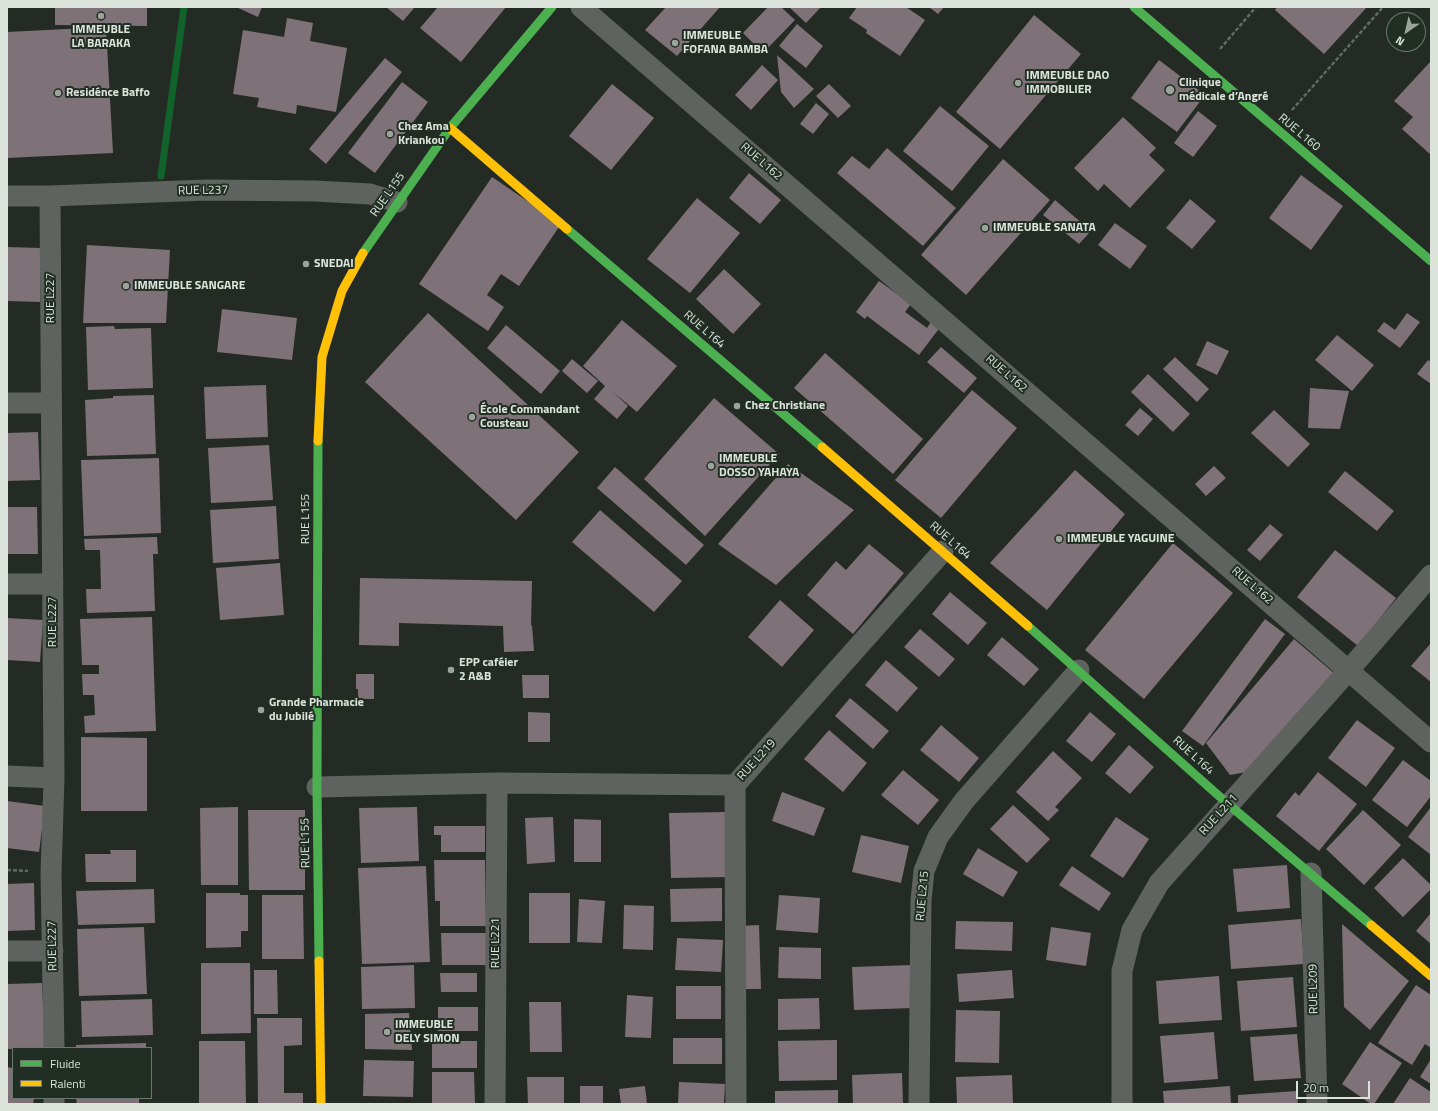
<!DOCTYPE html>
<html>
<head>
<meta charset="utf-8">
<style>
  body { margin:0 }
  #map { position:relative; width:1438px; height:1111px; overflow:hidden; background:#242b25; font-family:"Titillium Web",sans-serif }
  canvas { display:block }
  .frame { position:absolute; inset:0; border:8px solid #dbe3db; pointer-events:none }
  .legend { position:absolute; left:12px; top:1047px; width:140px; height:52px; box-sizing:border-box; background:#212e23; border:1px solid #6b766d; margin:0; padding:5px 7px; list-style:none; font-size:12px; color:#dbe3db }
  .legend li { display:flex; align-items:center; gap:8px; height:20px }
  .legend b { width:20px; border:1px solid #6b766d }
  .north { position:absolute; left:1386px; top:12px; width:40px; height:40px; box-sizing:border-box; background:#212e23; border:1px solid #6b766d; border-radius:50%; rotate:214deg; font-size:11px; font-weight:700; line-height:16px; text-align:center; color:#dbe3db }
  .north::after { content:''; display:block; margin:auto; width:14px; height:18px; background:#9ba39b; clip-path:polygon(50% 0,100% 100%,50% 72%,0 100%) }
  .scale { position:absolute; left:1296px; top:1081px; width:74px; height:18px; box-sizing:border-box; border:2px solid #dbe3db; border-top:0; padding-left:5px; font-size:12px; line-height:14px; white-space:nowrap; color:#dbe3db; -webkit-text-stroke:3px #212e23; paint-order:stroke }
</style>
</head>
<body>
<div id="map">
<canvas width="1438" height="1111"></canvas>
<div class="frame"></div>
<ul class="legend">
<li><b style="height:5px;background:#4caf50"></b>Fluide</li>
<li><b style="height:5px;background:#ffc107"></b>Ralenti</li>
</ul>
<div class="north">N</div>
<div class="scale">20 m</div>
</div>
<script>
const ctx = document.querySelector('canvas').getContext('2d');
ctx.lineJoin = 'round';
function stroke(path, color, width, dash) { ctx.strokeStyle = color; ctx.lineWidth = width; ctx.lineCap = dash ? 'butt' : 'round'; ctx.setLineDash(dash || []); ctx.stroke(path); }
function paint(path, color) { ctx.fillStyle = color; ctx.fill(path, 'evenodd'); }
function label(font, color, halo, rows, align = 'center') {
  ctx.font = font + ' "Titillium Web",sans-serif'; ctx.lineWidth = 4; ctx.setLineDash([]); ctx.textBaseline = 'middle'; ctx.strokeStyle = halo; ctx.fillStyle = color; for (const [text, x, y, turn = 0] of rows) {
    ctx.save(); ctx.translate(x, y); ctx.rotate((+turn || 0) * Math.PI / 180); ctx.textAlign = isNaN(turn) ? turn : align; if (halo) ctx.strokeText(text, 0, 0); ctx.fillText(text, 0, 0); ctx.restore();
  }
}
stroke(new Path2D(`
  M161 176 184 7`), '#12622c', 7);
paint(new Path2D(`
  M55 7H147V26L55 25Z
  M236 7H262L258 17Z
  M386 7H415L403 21Z
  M438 7H506L461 62 420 28Z
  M666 7H720L677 56 645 30Z
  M768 7H781L795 20 763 53 743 33Z
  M789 7H821L806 23Z
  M857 7H906L925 20 900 56 866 33 867 30 849 18Z
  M929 7H944L938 14Z
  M1277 7H1367L1324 54 1275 10Z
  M1034 15 1081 54 1000 149 956 112Z
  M287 18 313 23 310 41 347 48 336 112 297 105 296 114 257 107 259 98 233 94 243 30 284 37Z
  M797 24 823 46 806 68 779 46Z
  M106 27 113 153 7 158V32Z
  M777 55 814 89 794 108 781 92Z
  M385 58 402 72 326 164 309 149Z
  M1159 60 1205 95 1177 132 1131 98Z
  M1431 61V155L1402 129 1413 117 1394 101Z
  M762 65 778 80 751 110 735 95Z
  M402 82 428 102 375 173 348 153Z
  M612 84 654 118 611 170 569 136Z
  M829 84 851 106 838 118 816 96Z
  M816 103 829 114 813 134 800 124Z
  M940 106 989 146 952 191 903 151Z
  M1198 111 1217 126 1193 157 1174 143Z
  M1123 117 1156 148 1149 155 1165 170 1130 208 1104 184 1098 191 1074 168Z
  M887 148 956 208 923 246 837 173 852 156 869 169Z
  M1003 159 1050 200 966 295 921 255Z
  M749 173 781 200 760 224 729 198Z
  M1301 175 1343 206 1311 250 1269 218Z
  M492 177 561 224 519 286 501 274 487 295 504 307 488 331 419 284Z
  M697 198 740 233 690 293 647 259Z
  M1190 199 1216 221 1192 249 1166 228Z
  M1055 200 1091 231 1079 244 1043 215Z
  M1115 223 1147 246 1130 269 1098 245Z
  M87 245 170 250 166 323H83Z
  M7 247 41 248 40 302 7 301Z
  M724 269 761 304 733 334 696 299Z
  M879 281 911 304 905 312 927 328 932 320 941 326 919 355 867 316 865 319 856 312Z
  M222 309 297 318 292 360 217 352Z
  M428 313 579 452 516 520 365 382Z
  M1407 313 1420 322 1400 348 1377 331 1384 322 1395 330Z
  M622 320 677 366 637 412 613 392 628 406 617 419 594 399 605 386 583 366Z
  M506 325 560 371 541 394 487 348Z
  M114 326 115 329 151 328 153 388 88 390 86 327Z
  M1337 335 1374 365 1352 391 1315 360Z
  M1207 341 1229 351 1217 375 1196 365Z
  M941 347 977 378 964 393 927 362Z
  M825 353 923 439 893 474 794 388Z
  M1175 357 1209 389 1197 402 1163 369Z
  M572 359 598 381 587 393 562 371Z
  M1428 360 1431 362V384L1417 374Z
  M1148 374 1190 414 1173 432 1131 392Z
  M266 385 268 437 206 439 204 387Z
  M1310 388 1349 391 1340 429 1308 428Z
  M972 390 1017 428 941 518 895 480Z
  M154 395 156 454 87 456 85 400 113 398V396Z
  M714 398 779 454 705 536 644 479Z
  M1140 408 1153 419 1138 436 1125 425Z
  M1274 410 1310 444 1288 467 1251 433Z
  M38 432 40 480 7 481V433Z
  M269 445 273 500 211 503 208 448Z
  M159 458 161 533 84 536 81 460Z
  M788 464 854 510 776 585 718 544Z
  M1214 466 1226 478 1206 496 1195 484Z
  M615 467 704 545 686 565 597 488Z
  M1075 470 1125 514 1047 610 990 563Z
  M1345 471 1394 511 1377 531 1328 492Z
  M276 506 279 559 213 563 210 510Z
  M7 507H37L38 554H7Z
  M600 510 682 581 654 612 572 542Z
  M1270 524 1283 535 1260 561 1247 550Z
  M157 537 158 554H153L155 611 87 613 86 589H101L100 550H85L84 539Z
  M1173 543 1233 593 1144 699 1085 650Z
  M869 544 904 573 853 634 807 595 836 561 846 570Z
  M1335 550 1396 598 1358 646 1297 597Z
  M280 563 284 615 220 620 216 568Z
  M360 578 532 581 531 626 532 625 534 651 504 652 503 626 399 623V646L359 645Z
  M950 592 987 623 968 645 932 614Z
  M780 600 814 630 782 667 748 637Z
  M152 617 156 731 85 733 84 716 95 715 94 695H83L82 674H99V665H82L80 619Z
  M7 618 43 620 40 662 7 660Z
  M1265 619 1285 634 1203 746 1182 731Z
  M920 629 955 659 939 677 904 647Z
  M1002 637 1039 669 1024 686 987 655Z
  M1294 639 1335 674 1252 771 1230 775 1206 743Z
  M1431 643V682L1411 666Z
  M886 660 918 688 897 712 865 685Z
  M356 674H374V699H358V689H356Z
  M522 675H549V698H523Z
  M850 698 889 731 873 749 835 716Z
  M528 712 550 713V742H528Z
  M1090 712 1116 734 1092 762 1066 741Z
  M1357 720 1395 748 1366 787 1328 758Z
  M941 725 979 758 959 782 920 750Z
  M829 730 867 763 843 792 804 759Z
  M81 737 147 738V811H81Z
  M1129 745 1154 767 1130 794 1105 773Z
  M1053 751 1082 778 1055 807 1059 810 1048 821 1016 792Z
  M1403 760 1431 781V796L1407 827 1372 800Z
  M903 770 939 800 918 825 881 795Z
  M1318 772 1357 804 1319 851 1276 816 1295 792 1299 796Z
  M782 792 825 808 814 836 772 821Z
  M7 801 45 806 39 852 7 848Z
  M1013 805 1050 839 1027 863 990 829Z
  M238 807V885H201L200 808Z
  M417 807 419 861 361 863 359 808Z
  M1431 807V855L1408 837Z
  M248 810H305V890H249Z
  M1363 810 1401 845 1364 885 1326 849Z
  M726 812 727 877 671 878 669 813Z
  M553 817 555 862 527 864 525 818Z
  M1116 817 1149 839 1123 878 1090 856Z
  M574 819 601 820V862H574Z
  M434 826H485V852H441V835H434Z
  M861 835 909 846 901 883 852 872Z
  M978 848 1018 872 1003 897 963 874Z
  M110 850H136V882H86L85 854H111Z
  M1403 858 1431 885V889L1403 917 1374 888Z
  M434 860H485L486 926H440V901H435Z
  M1287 865 1290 908 1237 912 1233 869Z
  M426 866 430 962 362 964 358 868Z
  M1072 866 1111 893 1099 911 1059 885Z
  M34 883 35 930 7 931V884Z
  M722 888V921L671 922 670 889Z
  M154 889 155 923 78 925 76 891Z
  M206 893H240V895H248V931H241V947L206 948Z
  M529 893H570V943H529Z
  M262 895H303L304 959H262Z
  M779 895 820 898 818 933 776 930Z
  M579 899 605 901 602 943 577 942Z
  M624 905 654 906 653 950 623 949Z
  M1431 913V944L1416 931Z
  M1301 919 1304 964 1231 969 1228 925Z
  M956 921 1013 922 1012 951 955 949Z
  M1342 924 1409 981 1370 1030 1344 1007Z
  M759 925 761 989H744L741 926Z
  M144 927 147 994 79 996 77 929Z
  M1051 927 1091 933 1086 966 1046 960Z
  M441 933H486L491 965H442Z
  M677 938 723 940 721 972 675 970Z
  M779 947 821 948V979L778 978Z
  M201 963H250L251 1033 201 1034Z
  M414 965 415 1008 362 1009 361 967Z
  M912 965 913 1008 854 1010 852 967Z
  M254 970H277L278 1014H254Z
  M1012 970 1014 998 959 1002 957 974Z
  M440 973H477V992H441Z
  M1219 976 1222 1020 1159 1024 1156 981Z
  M1293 977 1297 1027 1241 1031 1237 981Z
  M42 983 45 1048 7 1049V984Z
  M1416 985 1431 995V1048L1425 1044 1412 1065 1378 1043Z
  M676 986H721V1019H676Z
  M627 995 653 997 651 1038 625 1037Z
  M819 998 820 1029 778 1030V999Z
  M152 999 153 1035 82 1037 81 1001Z
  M529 1002H561L562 1052H530Z
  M438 1007H478V1031H438Z
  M956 1010 1000 1011 999 1063 955 1062Z
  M409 1013 412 1050 365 1049V1014Z
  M257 1018H302V1045L284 1046V1093H303V1104H258Z
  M1214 1032 1218 1079 1164 1083 1160 1036Z
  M1297 1034 1301 1078 1254 1081 1250 1037Z
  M673 1038H722V1064H673Z
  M837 1040V1080L779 1081 778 1041Z
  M199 1041H245L246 1104H199Z
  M432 1041H477V1068H432Z
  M1370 1042 1402 1063 1374 1104H1371L1342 1084Z
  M146 1043V1048H76V1045Z
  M1431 1059V1084L1420 1077Z
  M364 1060 414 1061 413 1097 363 1096Z
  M7 1067 13 1068V1098H34L33 1104H7Z
  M432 1072H474L475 1103H432Z
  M902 1073 903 1103 853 1104 852 1075Z
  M1012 1075 1013 1104H957L956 1077Z
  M527 1077H564V1104H528Z
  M1410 1078 1431 1092V1104H1393Z
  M679 1082 725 1084 724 1104H678Z
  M580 1086H603V1104H580Z
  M645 1086 647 1104H621L619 1089Z
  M1230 1086 1231 1104H1164L1163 1091Z
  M838 1090V1104H775V1091Z
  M1297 1091 1298 1104H1238V1095Z
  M76 1098H139V1104H77Z`), '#7e7178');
stroke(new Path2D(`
  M1220 49 1256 7
  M1292 110 1383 7
  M7 870 28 871`), '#636864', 2.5, [4, 2]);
stroke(new Path2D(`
  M581 7 1431 742
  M7 196H50L207 190 315 191 370 194 397 202
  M50 196 54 778 51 873 54 1048
  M7 403H51
  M7 584H53
  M7 776 54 778
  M317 787 497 783 735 785
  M1311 873 1317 1104
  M7 951H53
  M54 1098V1104
  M495 1104 497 783
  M736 1104 735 785 943 551
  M919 1104 921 900 924 871 938 837 964 801 1079 670
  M1122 1104V971L1132 930 1159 883 1349 670 1431 575`), '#5e635f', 21);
stroke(new Path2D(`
  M1134 7 1431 261
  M567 229 822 447
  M363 253 450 128 552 7
  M318 441 317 787 319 961
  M1028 626 1228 804 1371 925`), '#4caf50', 9);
stroke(new Path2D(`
  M450 128 567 229
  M318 441 322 357 342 291 363 253
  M822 447 1028 626
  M1371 925 1431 976
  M319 961 321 1104`), '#ffc107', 9);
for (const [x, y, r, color] of [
  [101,16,4,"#9ba39b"],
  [675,43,4,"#9ba39b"],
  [1018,83,4,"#9ba39b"],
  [1170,90,5,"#9ba39b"],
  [58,93,4,"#9ba39b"],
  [390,134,4,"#9ba39b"],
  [985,228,4,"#9ba39b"],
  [306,264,4,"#9ba39b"],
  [126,286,4,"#9ba39b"],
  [737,406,4,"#9ba39b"],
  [472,417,4,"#9ba39b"],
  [711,466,4,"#9ba39b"],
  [1059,539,4,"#9ba39b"],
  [451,670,4,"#9ba39b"],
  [261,710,4,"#9ba39b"],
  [387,1032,4,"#9ba39b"]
]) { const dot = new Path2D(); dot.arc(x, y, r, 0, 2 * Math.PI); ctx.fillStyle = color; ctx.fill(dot); stroke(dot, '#212e23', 1.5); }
label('bold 12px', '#dbe3db', '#212e23', [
  ["IMMEUBLE",101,30,"center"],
  ["LA BARAKA",101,44,"center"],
  ["IMMEUBLE",683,36],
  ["FOFANA BAMBA",683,50],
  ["IMMEUBLE DAO",1026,76],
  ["IMMOBILIER",1026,90],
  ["Clinique",1179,83],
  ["médicale d’Angré",1179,97],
  ["Residénce Baffo",66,93],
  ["Chez Ama",398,127],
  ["Kriankou",398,141],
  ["IMMEUBLE SANATA",993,228],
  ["SNEDAI",314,264],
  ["IMMEUBLE SANGARE",134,286],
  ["Chez Christiane",745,406],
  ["École Commandant",480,410],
  ["Cousteau",480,424],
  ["IMMEUBLE",719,459],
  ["DOSSO YAHAYA",719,473],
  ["IMMEUBLE YAGUINE",1067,539],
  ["EPP caféier",459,663],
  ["2 A&B",459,677],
  ["Grande Pharmacie",269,703],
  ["du Jubilé",269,717],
  ["IMMEUBLE",395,1025],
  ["DELY SIMON",395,1039]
], 'left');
label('12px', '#dbe3db', '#212e23', [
  ["RUE L160",1299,133,40],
  ["RUE L162",761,162,41],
  ["RUE L237",203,191,-1],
  ["RUE L155",388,195,-55],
  ["RUE L227",51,298,-90],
  ["RUE L164",704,330,41],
  ["RUE L162",1006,374,41],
  ["RUE L155",306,519,-90],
  ["RUE L164",950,541,41],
  ["RUE L162",1252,586,41],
  ["RUE L227",53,622,-90],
  ["RUE L164",1193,756,42],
  ["RUE L219",757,760,-48],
  ["RUE L211",1219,815,-48],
  ["RUE L155",306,843,-91],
  ["RUE L215",923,896,-85],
  ["RUE L221",496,943,-90],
  ["RUE L227",53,946,-91],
  ["RUE L209",1314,989,-91]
]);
</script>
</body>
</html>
